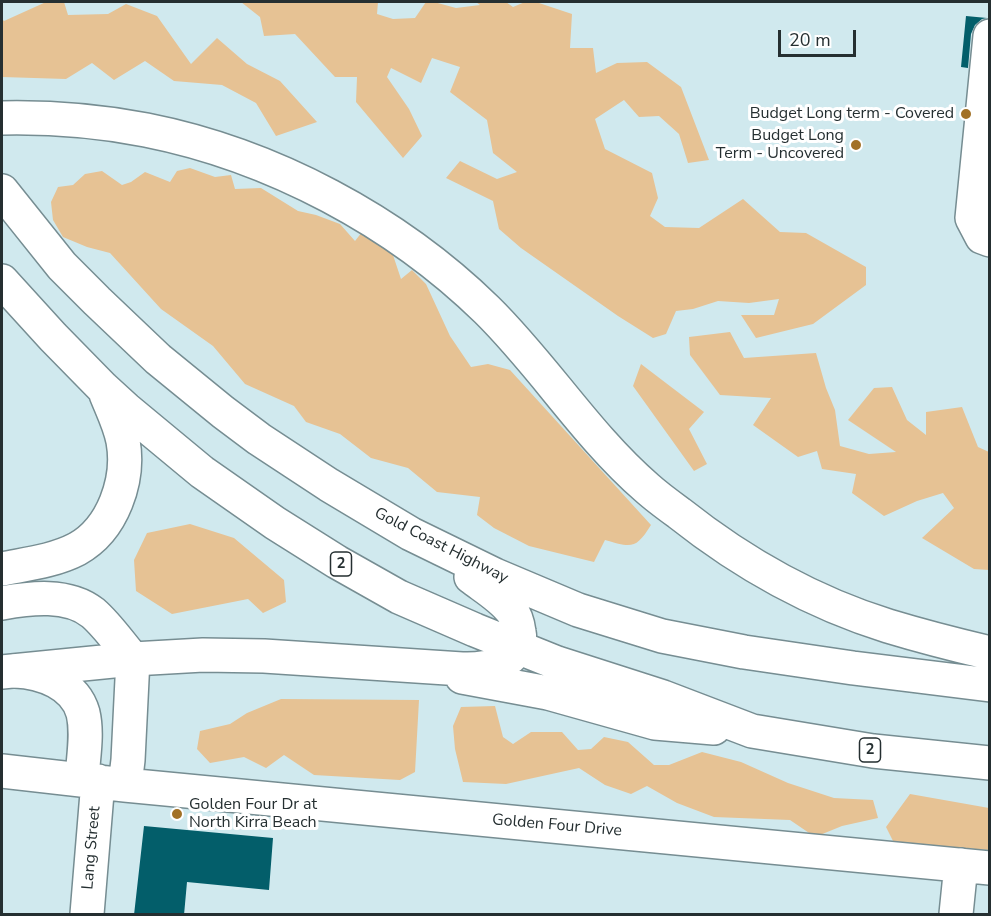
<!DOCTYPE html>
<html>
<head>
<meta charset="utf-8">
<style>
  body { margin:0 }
  #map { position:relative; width:991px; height:916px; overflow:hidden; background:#d0e9ee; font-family:"Nunito Sans",sans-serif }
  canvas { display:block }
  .frame { position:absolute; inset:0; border:3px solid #252f31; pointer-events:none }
  .scale { position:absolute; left:778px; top:30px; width:78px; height:27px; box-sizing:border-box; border:3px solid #252f31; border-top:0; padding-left:8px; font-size:18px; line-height:21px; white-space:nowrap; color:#252f31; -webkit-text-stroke:4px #fff; paint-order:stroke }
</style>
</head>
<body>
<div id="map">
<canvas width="991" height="916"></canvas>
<div class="frame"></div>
<div class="scale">20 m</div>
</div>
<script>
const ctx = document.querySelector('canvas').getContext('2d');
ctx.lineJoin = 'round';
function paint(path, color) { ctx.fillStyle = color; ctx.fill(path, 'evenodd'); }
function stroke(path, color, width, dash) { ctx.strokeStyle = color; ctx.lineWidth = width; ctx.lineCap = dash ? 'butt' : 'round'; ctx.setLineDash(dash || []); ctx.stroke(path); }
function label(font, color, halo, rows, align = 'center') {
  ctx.font = font + ' "Nunito Sans",sans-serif'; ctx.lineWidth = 6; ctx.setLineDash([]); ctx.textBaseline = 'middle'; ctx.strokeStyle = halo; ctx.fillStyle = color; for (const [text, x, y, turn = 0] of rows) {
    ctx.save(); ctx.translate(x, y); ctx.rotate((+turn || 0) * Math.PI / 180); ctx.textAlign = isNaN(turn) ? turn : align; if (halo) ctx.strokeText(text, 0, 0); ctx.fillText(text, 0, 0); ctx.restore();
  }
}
paint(new Path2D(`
  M46 2H64L68 15 108 14 126 4 157 16 191 64 217 38 247 64 280 81 317 122 276 136 256 103 222 85 174 81 145 61 114 80 92 63 66 79 2 77V19L4 21Z
  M241 2H333L335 3 338 2H378L377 14 393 19 415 18 426 2H434L456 8 480 5 476 2H506L513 7 525 2H536L572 14 570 48H593L596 73 617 63 647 62 681 87 709 160 688 163 679 134 659 116 639 117 624 100 595 119 605 149 652 173 658 198 650 216 665 227 699 228 743 199 780 232 806 233 866 267V285L813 324 756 338 741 315H774L779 299 749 303 718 301 693 309 676 311 666 334 653 338 618 316 521 248 499 229 493 201 446 178 460 161 497 179 517 172 493 153 487 120 450 92 460 67 432 58 421 83 391 68 387 77 409 109 422 136 403 158 356 102 357 77H335L295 34 264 36 260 17Z
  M190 168 215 177 231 175 235 189 261 188 298 211 316 215 340 224 355 241 362 232 393 255 401 279 412 270 426 284 450 336 471 367 488 364 510 370 651 525C636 549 632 548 605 540L594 562 529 546 494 528 477 515 480 497 437 492 408 468 371 458 340 434 306 422 294 406 245 384 213 346 161 309 110 253 87 247 63 237 53 220 51 202 58 187 73 185 85 174 102 171 122 185 131 182 145 172 170 182 177 171Z
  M730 332 744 358 816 353 826 388 835 410 840 446 869 454 896 452 848 420 874 388 892 387 907 420 926 435V412L962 407 978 447 989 452V570L974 569 922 538 954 508 943 493 917 501 884 516 852 493 856 474 822 469 817 451 798 457 753 425 771 398 720 395 690 355 689 337Z
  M641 364 704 412 689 429 707 464 694 471 633 386Z
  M190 524 234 538 284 580 286 602 263 613 248 599 172 614 136 591 134 560 147 533Z
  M281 699 419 700 415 772 400 780 314 775 284 755 266 768 244 757 210 763 197 749 200 731 230 724 247 713Z
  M495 706 503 737 513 744 531 732H562L578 750 591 749 604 737 628 742 654 765H669L702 752 741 762 788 783 834 798 873 800 878 818 842 826 815 837 790 820 714 817 677 803 647 786 631 794 605 785 579 768 506 784 463 782 455 749 453 726 461 707Z
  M910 794 989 808V850L894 843 886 827Z`), '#e6c294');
paint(new Path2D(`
  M966 16 987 18 982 19 975 25 971 34 968 68 961 67Z
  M144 826 273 838 269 890 187 882 184 915H134Z`), '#035e6a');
const minor = new Path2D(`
  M990 36 972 218 982 237 990 240
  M15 671C42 672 75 684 83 713 88 734 83 758 82 779
  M2 771 125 785 990 868
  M125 785 128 760 133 659
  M87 914 98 781
  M956 914 961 865`);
const major = new Path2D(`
  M2 603C30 598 68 593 93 613 108 626 120 644 133 659
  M2 672 133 659`);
const highway = new Path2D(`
  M2 118C50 117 99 121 146 130 272 155 396 221 487 310 544 366 586 435 647 488 657 497 668 505 679 513 742 563 811 602 888 626 921 636 956 645 990 653
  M2 191 62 266 97 301 158 359 223 412 259 439 329 485 411 534 495 575 578 610 662 636 744 652 853 668 990 685
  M2 281 53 337 103 388 126 409 202 472 275 523 337 562 399 597 475 630 557 663 663 697 752 731 873 751 990 763
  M2 569C27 564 54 561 77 549 113 529 130 480 123 441 120 425 112 409 106 394
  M133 659 203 655 264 656 462 669C485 670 525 663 519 632 518 624 516 616 511 610 501 597 484 587 471 577
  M462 677 548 693 655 723 714 728`);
stroke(minor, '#768d92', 36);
stroke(major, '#768d92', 36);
stroke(highway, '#768d92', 36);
stroke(minor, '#fff', 33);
stroke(major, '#fff', 33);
stroke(highway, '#fff', 33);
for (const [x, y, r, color] of [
  [966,114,6,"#a27126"],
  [856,145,6,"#a27126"],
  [177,814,6,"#a27126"]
]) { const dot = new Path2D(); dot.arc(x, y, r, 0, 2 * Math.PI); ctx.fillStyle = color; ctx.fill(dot); stroke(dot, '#fff', 2); }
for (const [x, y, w] of [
  [341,564,21],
  [870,750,21]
]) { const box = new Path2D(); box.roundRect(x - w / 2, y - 12, w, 24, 4.5); ctx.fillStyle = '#fff'; ctx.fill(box); stroke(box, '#252f31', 1.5); }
label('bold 15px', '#252f31', null, [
  ["2",341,564],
  ["2",870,750]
]);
label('16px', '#252f31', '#fff', [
  ["Budget Long term - Covered",954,114],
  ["Budget Long",844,136],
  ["Term - Uncovered",844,154],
  ["Golden Four Dr at",189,805,"left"],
  ["North Kirra Beach",189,823,"left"]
], 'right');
label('16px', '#252f31', '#fff', [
  ["Gold Coast Highway",441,546,27],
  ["Golden Four Drive",557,826,5],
  ["Lang Street",92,848,-85]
]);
</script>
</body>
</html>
